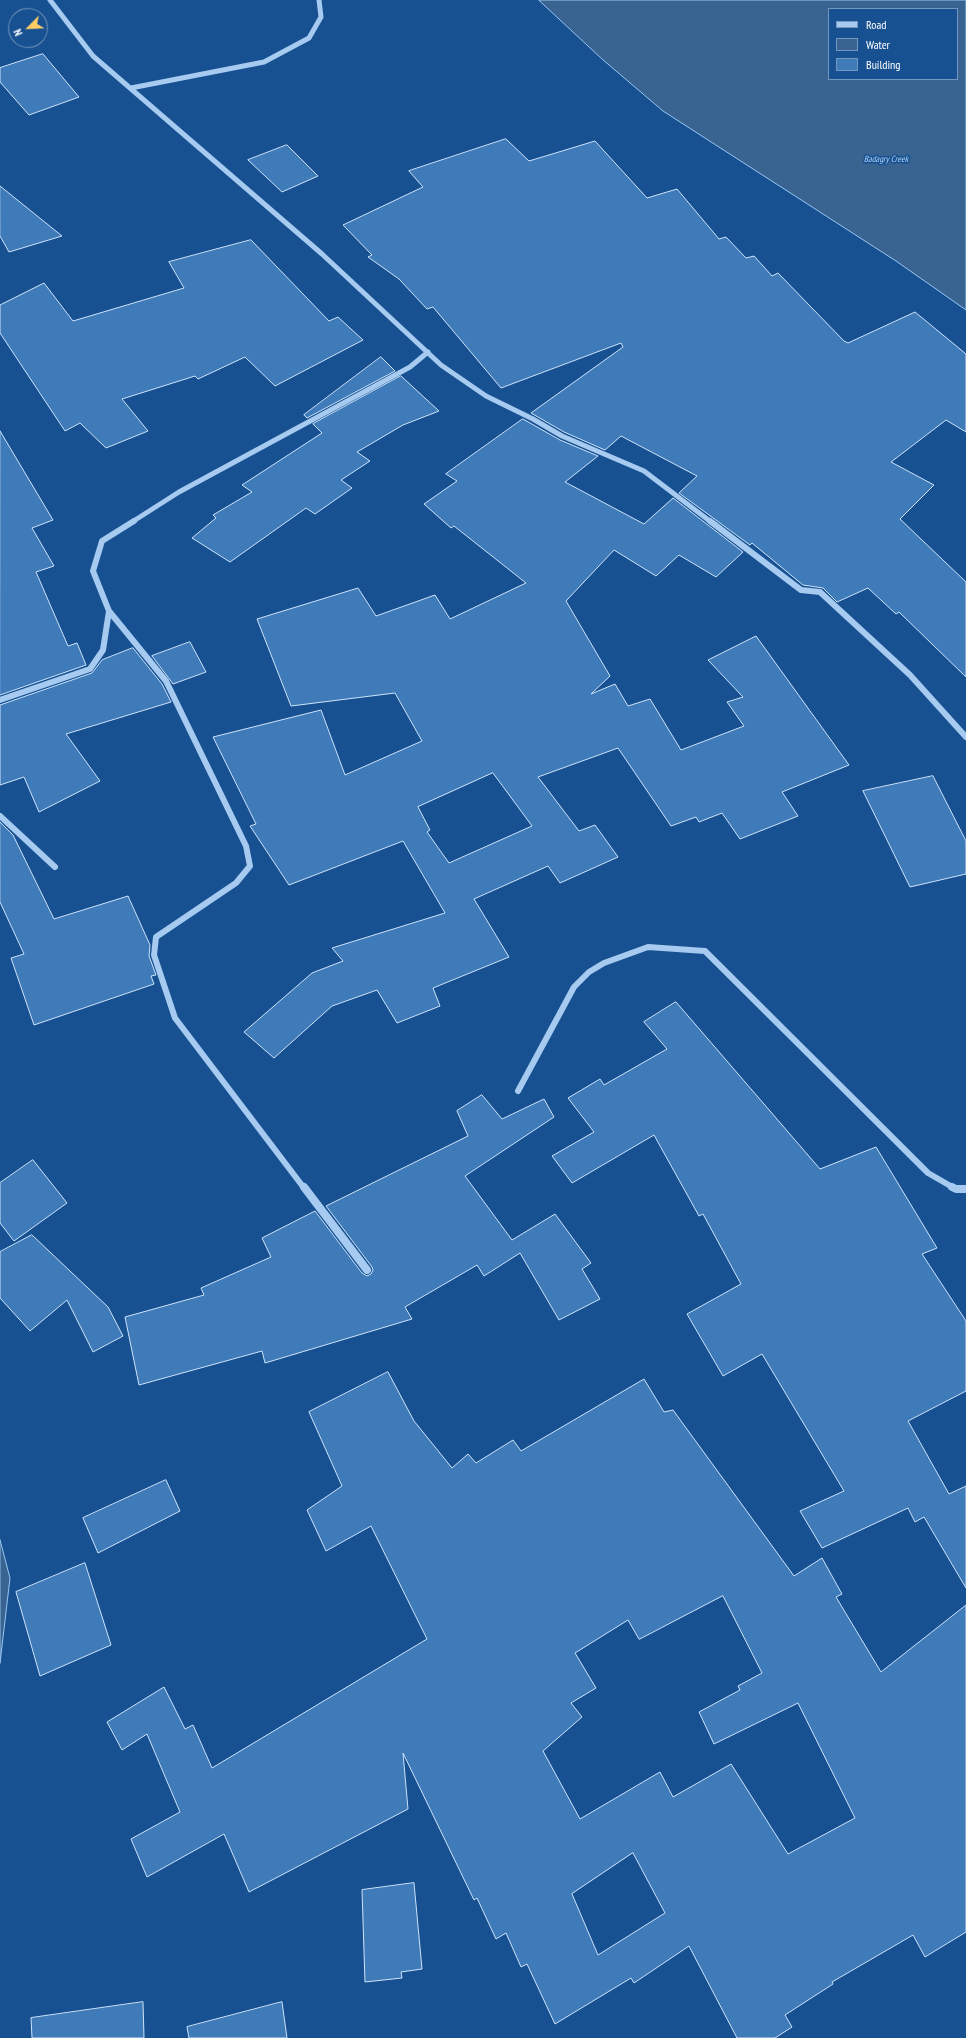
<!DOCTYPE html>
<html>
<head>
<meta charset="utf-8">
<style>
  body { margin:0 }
  #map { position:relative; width:966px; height:2038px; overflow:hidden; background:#175191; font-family:"PT Sans Narrow",sans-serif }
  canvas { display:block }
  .legend { position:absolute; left:828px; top:8px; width:130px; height:72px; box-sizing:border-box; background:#175191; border:1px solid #7497bd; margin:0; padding:5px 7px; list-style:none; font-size:12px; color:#fff }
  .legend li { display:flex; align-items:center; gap:8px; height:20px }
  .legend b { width:20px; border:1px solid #7497bd }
  .north { position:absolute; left:8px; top:8px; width:40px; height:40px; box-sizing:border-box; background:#175191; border:1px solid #7497bd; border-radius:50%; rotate:246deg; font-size:11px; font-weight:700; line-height:16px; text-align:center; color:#fff }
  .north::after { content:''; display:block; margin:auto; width:14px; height:18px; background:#ffcd65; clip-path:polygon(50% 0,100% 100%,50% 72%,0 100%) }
</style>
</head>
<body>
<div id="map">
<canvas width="966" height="2038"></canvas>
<ul class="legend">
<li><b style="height:5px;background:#a6caf0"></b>Road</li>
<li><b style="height:11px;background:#396492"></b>Water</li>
<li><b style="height:11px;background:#407bb9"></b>Building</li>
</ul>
<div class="north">N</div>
</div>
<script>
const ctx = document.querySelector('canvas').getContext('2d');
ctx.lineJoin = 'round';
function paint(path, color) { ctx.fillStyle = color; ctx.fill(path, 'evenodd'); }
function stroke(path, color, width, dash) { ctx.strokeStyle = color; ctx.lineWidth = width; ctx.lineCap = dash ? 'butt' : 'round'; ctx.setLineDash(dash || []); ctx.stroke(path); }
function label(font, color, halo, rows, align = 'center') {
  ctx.font = font + ' "PT Sans Narrow",sans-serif'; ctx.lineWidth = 3; ctx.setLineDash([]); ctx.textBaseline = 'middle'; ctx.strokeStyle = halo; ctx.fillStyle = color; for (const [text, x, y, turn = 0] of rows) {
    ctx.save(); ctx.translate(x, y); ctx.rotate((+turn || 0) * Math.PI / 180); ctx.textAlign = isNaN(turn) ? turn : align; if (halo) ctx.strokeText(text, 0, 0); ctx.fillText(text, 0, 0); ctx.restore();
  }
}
const water = new Path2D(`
  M539 0H966V310L896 261 663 111 602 59ZM829 9H957V79H829Z
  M0 1540 10 1578 0 1663Z`);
paint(water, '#396492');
stroke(water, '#99c6f2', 1);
const building = new Path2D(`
  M43 54 79 97 29 115 0 82V68Z
  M506 139 529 161 595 141 647 198 677 189 719 239 726 237 746 258 754 256 772 276 778 273 844 341 848 343 915 312 966 354V432L946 420 891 462 934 485 900 519 966 582V677L899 612 896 614 868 588 837 602 823 588 803 585 752 543 750 545 679 493 697 476 621 436 605 450 564 432 531 413 623 347 621 343 501 388 433 307 427 309 399 279 368 257 372 255 343 225 423 187 409 171Z
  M287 145 318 176 282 192 248 160Z
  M0 186 62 236 9 252 0 236Z
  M251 240 329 321 338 317 363 340 275 386 245 357 198 379 195 376 122 399 148 431 106 448 80 423 65 431 0 333V305L44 283 73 321 184 288 169 262Z
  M381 357 395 371 307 418 304 415Z
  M401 376 439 411 403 425 357 452 370 461 341 480 352 488 315 514 306 508 230 562 192 538 216 518 213 515 252 492 242 485 322 433 313 424Z
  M523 419 560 440 598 456 565 482 644 524 673 498 743 552 716 577 679 555 656 576 614 550 566 601 610 676 591 694 615 684 628 706 650 699 681 750 744 726 727 702 743 697 708 660 756 636 849 765 782 792 798 816 740 839 722 813 699 822 696 817 671 826 618 748 538 777 579 831 595 825 618 857 560 883 548 866 474 899 509 957 433 988 440 1006 397 1023 377 990 332 1006 274 1058 244 1032 312 973 343 961 332 948 445 913 403 841 289 885 250 826 256 824 213 737 321 710 345 775 422 741 395 693 291 706 257 619 358 588 376 616 435 595 450 619 526 583 454 526 451 528 424 504 457 481 446 474ZM493 773 532 826 449 863 427 832 430 830 418 807Z
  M0 431 53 520 32 528 54 566 36 572 68 646 77 643 86 665 0 695Z
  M190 642 206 672 173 684 152 656Z
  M133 648 162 684 171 702 66 734 100 781 39 812 24 777 0 785V705L92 673 102 660Z
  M933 776 966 841V874L910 887 863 791Z
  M0 822 13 835 54 919 128 896 150 945 149 956 156 975 151 976 154 984 34 1025 11 958 24 954 0 902Z
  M676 1002 820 1169 876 1147 937 1248 922 1254 966 1321V1391L908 1421 949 1494 966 1486V1588L924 1517 915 1522 908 1508 822 1548 800 1511 844 1491 762 1354 723 1376 687 1314 741 1284 703 1214 699 1216 654 1135 572 1183 552 1156 594 1132 568 1098 600 1079 604 1085 667 1049 644 1022Z
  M482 1095 502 1119 544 1099 554 1117 465 1176 512 1240 555 1214 591 1263 582 1269 600 1299 559 1320 520 1253 484 1276 477 1265 405 1307 412 1319 265 1363 262 1351 139 1385 125 1317 204 1295 201 1288 271 1257 262 1238 315 1211 362 1273 367 1276 371 1274 373 1270 372 1267 326 1206 468 1136 457 1111Z
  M33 1160 67 1203 14 1241 0 1223V1183Z
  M32 1235 108 1307 123 1336 93 1352 67 1300 30 1331 0 1298V1252Z
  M388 1372 414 1421 452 1468 468 1454 476 1463 513 1440 521 1451 644 1379 664 1412 673 1410 794 1576 822 1558 842 1594 836 1597 881 1672 966 1605V1932L925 1957 913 1935 832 1982 833 1984 785 2015 792 2027 775 2038H737L689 1946 634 1983 631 1978 555 2024 527 1964 521 1967 506 1933 496 1939 477 1898 474 1900 403 1753 408 1809 249 1892 224 1834 147 1877 131 1839 180 1812 147 1734 122 1750 107 1722 164 1687 185 1729 193 1725 212 1768 427 1639 371 1526 326 1551 307 1510 342 1486 309 1412ZM723 1596 762 1673 738 1686 740 1690 699 1712 714 1744 798 1703 855 1818 788 1854 731 1764 673 1797 660 1772 580 1819 543 1751 582 1717 571 1703 596 1688 575 1653 628 1620 639 1639ZM633 1853 665 1913 598 1955 572 1894Z
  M166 1480 180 1511 98 1553 83 1518Z
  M85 1563 111 1645 40 1676 16 1592Z
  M414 1883 422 1969 401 1972 402 1978 365 1982 362 1890Z
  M143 2002 144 2038H32L31 2018Z
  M282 2002 287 2038H189L187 2027Z`);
paint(building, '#407bb9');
stroke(building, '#cde3fb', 1);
stroke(new Path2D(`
  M50 0 93 56 322 254 441 365 486 396 533 419 562 436 644 471 711 522
  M131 88 264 62 309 38 321 17 319 0
  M132 522 179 492 410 367 428 352`), '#a6caf0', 5);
stroke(new Path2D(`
  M710 521 801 590 820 592 910 675 966 737
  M109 611 166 681 246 846 250 866 236 883 156 937 154 955 175 1018 304 1188
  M0 700 90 669 103 650 109 611 93 571 102 541 134 521
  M0 816 55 867
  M518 1091 574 987 589 972 604 963 648 947 705 951 928 1173 954 1188`), '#a6caf0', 6);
stroke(new Path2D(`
  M304 1187 367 1270
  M952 1187 956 1189H966`), '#a6caf0', 8);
label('italic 9px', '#b2d4f7', '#175191', [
  ["Badagry Creek",886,159]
]);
</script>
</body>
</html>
